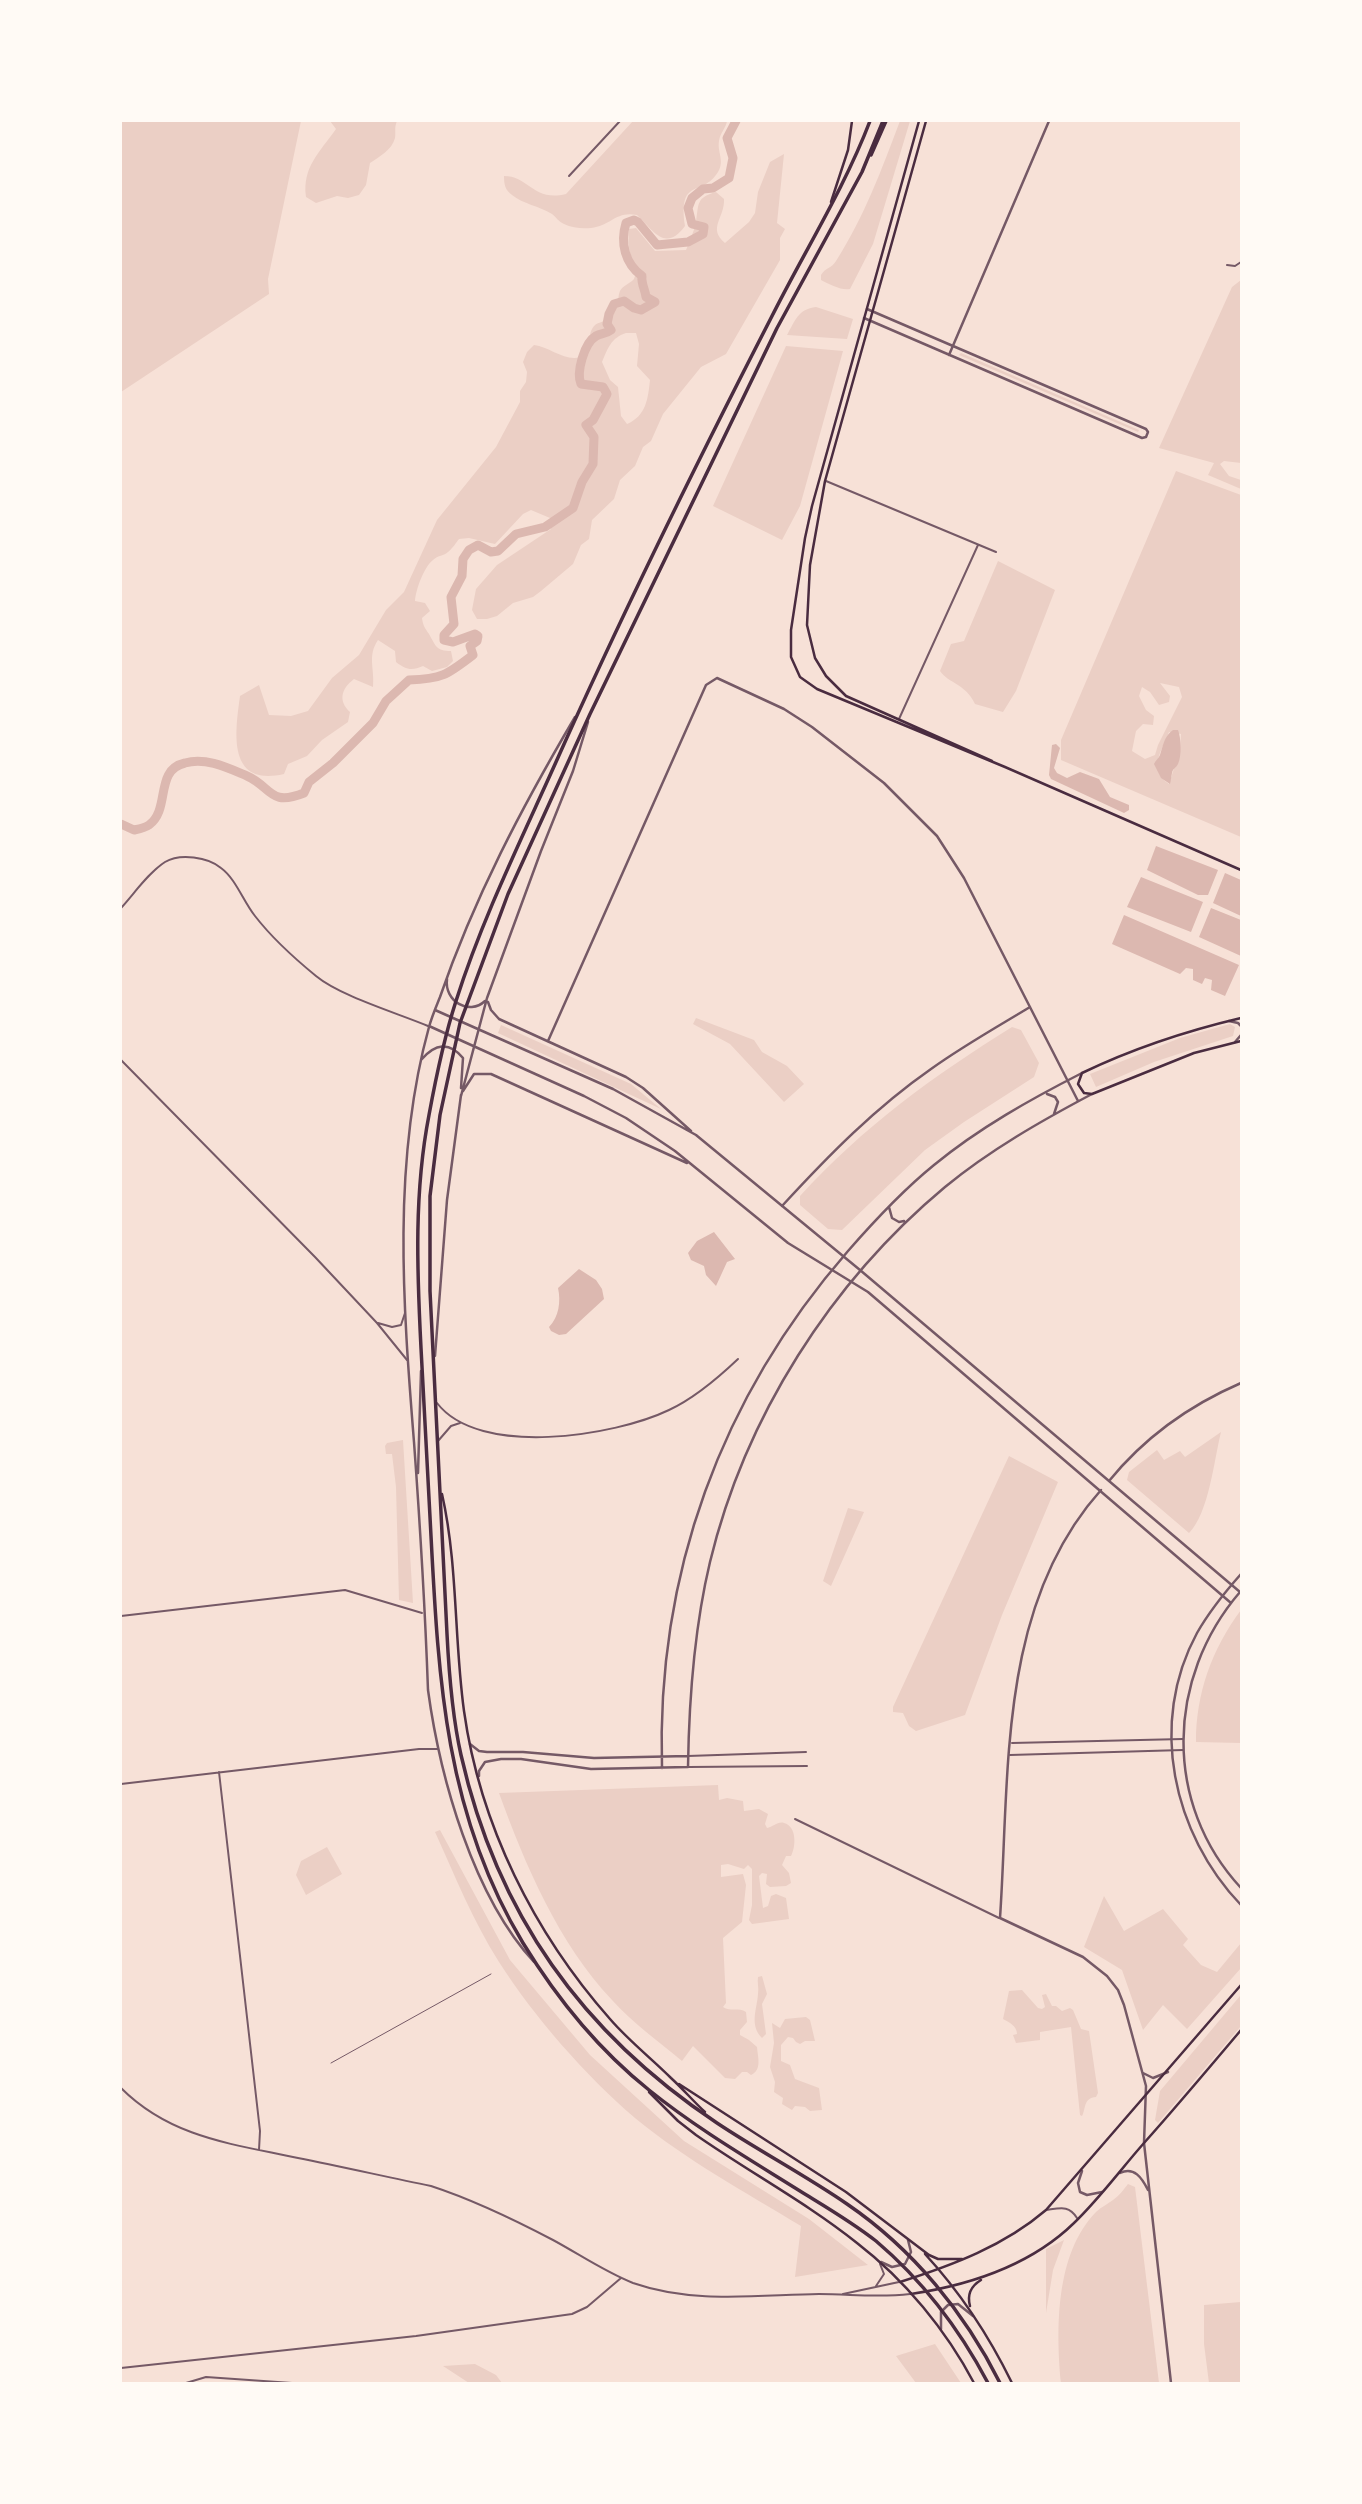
<!DOCTYPE html>
<html>
<head>
<meta charset="utf-8">
<style>
  body { margin:0 }
  #map { position:relative; width:1362px; height:2504px; overflow:hidden; background:#f7e1d7; font-family:"Playfair Display",serif }
  canvas { display:block }
  .frame { position:absolute; inset:0; border:122px solid #fffaf5; pointer-events:none }
</style>
</head>
<body>
<div id="map">
<canvas width="1362" height="2504"></canvas>
<div class="frame"></div>
</div>
<script>
const ctx = document.querySelector('canvas').getContext('2d');
ctx.lineJoin = 'round';
function paint(path, color) { ctx.fillStyle = color; ctx.fill(path, 'evenodd'); }
function stroke(path, color, width, dash) { ctx.strokeStyle = color; ctx.lineWidth = width; ctx.lineCap = dash ? 'butt' : 'round'; ctx.setLineDash(dash || []); ctx.stroke(path); }
paint(new Path2D(`
  M121 121H301L268 279 269 294 121 392Z
  M330 121H397C394 128 396 131 395 138 392 150 379 157 370 163L366 185 359 195 348 198 337 196 316 203 306 197C302 167 320 152 336 129Z
  M633 121H727C726 128 720 133 719 141 717 152 725 161 718 172 702 198 678 176 685 226 665 253 653 230 637 215 615 211 611 226 591 228 583 229 572 228 564 224 559 222 556 217 552 214 539 206 523 204 512 195 505 190 504 184 504 176 529 176 533 202 566 194Z
  M900 121H910L873 244 850 289C842 291 829 284 821 280V275C825 268 832 268 836 261 865 215 881 171 900 121Z
  M784 154 777 223 785 229 780 238V260L726 354 701 367 663 414 651 441 643 447 635 466 620 480 614 499 592 520 589 539 581 545 573 564 541 591 533 597 513 603 497 616 487 619H477L472 610 476 589 497 565 551 529 550 518 531 510 523 514 495 544 469 538 459 539C456 543 452 549 448 552 444 556 438 555 433 560 424 567 416 589 415 601L425 603 430 611 422 618C423 626 425 628 429 634 436 646 436 651 451 651L453 661 447 667 432 671 423 666C412 671 406 670 396 662L395 651 378 640C367 656 375 669 373 687L354 679C341 689 338 701 350 712L348 722 322 740 307 756 288 764 284 774C227 787 235 733 240 696L259 685 269 715 291 716 308 711 332 678 359 655 386 610 404 592 437 520 496 447 520 402V391L526 382 527 372 523 362 527 352 534 345C550 347 565 362 581 357 593 353 587 338 592 329 596 321 604 323 610 318 619 310 617 304 619 294 621 285 629 285 634 279 634 278 638 269 638 269 628 257 628 244 629 229L636 228 655 251 686 250C690 241 694 231 696 222 699 203 696 198 716 192L724 199C725 218 707 228 725 243L749 222 755 213 758 192 770 162ZM626 333H636L639 344 637 366 650 380C648 399 646 416 627 424L621 416 618 387 610 380 602 362C608 348 611 338 626 333Z
  M1241 280V463L1224 461 1220 464 1229 476 1241 480V489L1208 475 1214 463 1159 448 1232 287Z
  M816 307 853 319 847 339 787 335C795 321 798 309 816 307Z
  M786 346 843 351 800 506 782 540 713 506Z
  M961 353 1139 430 1138 432 959 355Z
  M1176 471 1241 495V837L1061 760V740ZM1160 683 1179 687 1182 697 1158 745 1155 755 1145 759 1132 751 1136 731 1143 724 1153 725 1154 716 1146 710 1139 696 1142 687 1150 692 1159 705 1169 702 1170 696ZM1169 732 1181 734 1180 750 1169 784C1147 769 1162 751 1169 732Z
  M998 561 1055 590 1016 691 1003 712 975 704C965 683 949 684 940 671L951 644 964 641Z
  M696 1018 754 1040 762 1052 787 1066 804 1084 784 1102 730 1044 693 1024Z
  M1230 1024 1235 1027 1233 1036 1154 1062 1096 1087 1090 1074 1180 1038Z
  M501 1025 631 1084 661 1109 498 1033Z
  M1012 1027 1021 1030 1039 1063 1034 1077 964 1122 925 1150 842 1230 828 1229 800 1205V1196C863 1127 933 1076 1012 1027Z
  M1221 1432C1214 1460 1209 1513 1189 1533L1127 1480 1129 1472 1157 1450 1164 1460 1180 1451 1185 1457Z
  M403 1440 413 1603 399 1600 396 1487 392 1454H386L385 1446 387 1443Z
  M1009 1456 1058 1482 1002 1615 965 1715 916 1731 909 1726 903 1713 893 1712V1707Z
  M848 1508 864 1512 831 1586 823 1581Z
  M1241 1610V1743L1196 1742C1196 1693 1212 1649 1241 1610Z
  M718 1785 719 1800 727 1798 743 1801 744 1811 759 1809 768 1814 765 1824 767 1828C773 1827 778 1821 784 1823 797 1826 796 1847 791 1856H786L782 1865 789 1873 791 1883 786 1886 770 1887 766 1884 767 1874 762 1873 759 1876 763 1908 768 1906 771 1896 776 1894 786 1898 789 1919 752 1924 749 1920 752 1905V1869L748 1865 744 1869 728 1864 721 1865V1877L743 1874 746 1885 742 1922 723 1938 726 2003 723 2007C730 2012 739 2007 746 2012L747 2022 740 2030V2035L749 2040 757 2047C758 2058 762 2070 751 2075L747 2072H742L735 2079 725 2078 693 2046 682 2061C658 2041 633 2023 612 2000 559 1944 525 1865 499 1793Z
  M440 1830 510 1960 590 2055 684 2141 809 2219 868 2265 795 2277 801 2226C745 2192 686 2160 635 2118 586 2076 534 2017 499 1962 473 1921 455 1876 435 1832Z
  M327 1847 342 1874 306 1895 296 1875 301 1861Z
  M1104 1896 1124 1931 1163 1909 1188 1939 1183 1945 1201 1965 1217 1972 1241 1943V1968L1187 2029 1163 2005 1143 2030 1122 1970 1084 1947Z
  M762 1976 767 1994 762 2004 766 2034 762 2038C749 2025 757 2009 758 1994 759 1988 757 1982 758 1977Z
  M1022 1990 1038 2008 1042 2009 1045 2007 1042 1995 1046 1994 1052 2006H1056L1062 2011 1070 2008 1073 2010 1081 2029 1089 2031 1098 2093 1096 2097C1083 2098 1086 2109 1082 2116L1080 2115 1071 2027 1040 2032V2040L1016 2043 1013 2035 1017 2034C1017 2026 1009 2022 1003 2019L1009 1991Z
  M1240 1996 1241 2026 1158 2123 1155 2120 1160 2091Z
  M806 2017 810 2020 815 2041H805L800 2044 796 2042 793 2038 788 2037 781 2045V2061L790 2065 795 2079 819 2088 822 2110 810 2111 805 2107 795 2106 792 2110 782 2104 783 2098 774 2092 775 2082 770 2067 774 2043 772 2023 780 2028 785 2019Z
  M1128 2184 1135 2187 1159 2383H1061C1056 2330 1055 2254 1096 2212 1101 2207 1108 2204 1113 2200 1119 2196 1124 2189 1128 2184Z
  M1064 2240 1053 2270 1046 2313V2249Z
  M1241 2302V2383H1209L1204 2344V2305Z
  M935 2344 961 2383H916L896 2356Z
  M475 2364 496 2375 502 2383H469L443 2366Z`), '#ebcfc5');
paint(new Path2D(`
  M1173 730H1178C1181 737 1182 756 1178 764 1176 768 1173 768 1172 773 1171 777 1171 781 1170 784L1161 778 1154 764C1155 761 1159 758 1160 755 1163 746 1164 736 1173 730Z
  M1056 744 1060 748 1054 768 1057 773 1067 778 1080 772 1099 779 1110 797 1129 805V810L1124 813 1051 779 1049 775 1052 745Z
  M1156 846 1218 870 1208 895H1198L1147 870Z
  M1225 873 1241 880V916L1213 903Z
  M1141 877 1203 902 1191 932 1127 907Z
  M1211 908 1241 920V956L1199 937Z
  M1124 915 1239 965 1225 996 1211 990 1212 980 1205 978 1202 984 1193 980V969L1186 968 1180 974 1112 944Z
  M714 1232 735 1259 727 1262 716 1286 706 1275 704 1266 691 1260 688 1253 697 1241Z
  M579 1269 596 1280 602 1289 604 1299 566 1334 559 1335 551 1331 549 1327C559 1317 561 1301 558 1288Z`), '#dcb8b0');
stroke(new Path2D(`
  M121 824 134 830C139 829 145 828 149 825 171 809 154 770 185 763 206 757 228 768 247 776 272 787 269 807 304 793L309 782 333 763 373 723 386 701 409 680C442 679 447 675 473 655L470 646 477 641 478 636 475 634 453 642 444 640V635L454 624 451 597 462 576 463 559 469 550 478 545 491 552 498 551 516 534 545 527 573 508 582 482 593 464 594 437 586 425 593 420 607 394 603 387 581 384C576 373 584 343 596 336 601 333 606 334 611 330L607 324 609 314 614 304 624 301 634 308 641 310 655 302 646 297C645 289 641 284 642 276 625 264 620 243 626 223L634 220 638 222 657 245 688 242 703 234 704 227 692 224 688 208 692 198 703 189 713 188 729 178 733 158 727 138 736 121`), '#dcb8b0', 9);
stroke(new Path2D(`
  M331 2063 491 1974`), '#755966', 1);
stroke(new Path2D(`
  M569 176 620 121
  M1227 265 1235 266 1241 262
  M826 481 996 552
  M899 719 978 545
  M121 908C134 894 148 873 165 862 180 853 208 857 221 868 236 879 243 901 255 916 272 938 294 958 316 976 340 996 397 1013 428 1026
  M121 1060 315 1257 377 1323 407 1360
  M378 1323 392 1327 401 1325 405 1313
  M437 1403C479 1458 615 1436 669 1410 695 1398 718 1378 738 1359
  M438 1441 451 1426 460 1423
  M121 1616 345 1590 422 1613
  M1012 1743 1183 1739
  M1010 1755 1183 1750
  M688 1756 806 1752
  M689 1767 807 1766
  M219 1772 260 2131 259 2150
  M121 1784 419 1749H438
  M795 1819 999 1918
  M121 2088C171 2138 233 2144 298 2158 343 2167 387 2177 431 2186 474 2200 513 2219 553 2240 579 2254 605 2272 633 2283 693 2304 757 2295 819 2294 851 2294 877 2298 910 2294
  M1046 2210C1061 2208 1069 2205 1077 2218
  M876 2286 884 2274 880 2264
  M843 2294 899 2282
  M121 2368 416 2336 572 2314 587 2307 621 2278
  M186 2383 206 2377 292 2383`), '#755966', 2);
stroke(new Path2D(`
  M864 318 1142 438 1146 437 1148 432 1146 429 867 309
  M949 355 1049 121
  M447 979C444 1001 469 1016 485 1001
  M488 1002 491 1010 499 1019 626 1077 643 1088 691 1131
  M435 1010 613 1089 696 1135 860 1270 1240 1592
  M1229 1021 1238 1023 1241 1026
  M429 1026 584 1096 626 1118 675 1151 788 1243 868 1292 1231 1603
  M548 1041 706 685 717 678 784 709 812 727 884 783 937 836 964 878 1078 1101
  M1235 1042 1241 1035
  M422 1059C435 1044 449 1041 463 1058L461 1088
  M463 1091 474 1074H491L687 1163
  M1047 1094 1055 1097 1058 1102 1054 1114
  M461 1096 487 998 541 851 573 771 588 722
  M782 1206C828 1156 875 1108 931 1069 963 1046 997 1027 1030 1007
  M889 1207 892 1218 899 1222 904 1221
  M435 1356 447 1200 461 1095
  M418 1473 421 1371
  M1109 1481C1144 1438 1190 1405 1241 1383
  M1101 1490C997 1606 1010 1774 1000 1918L1083 1957 1107 1976 1118 1990 1124 2005 1146 2086 1144 2143 1171 2383
  M1241 1574C1225 1592 1209 1612 1197 1633 1148 1723 1173 1834 1241 1905
  M1240 1592C1166 1678 1163 1804 1241 1888
  M470 1744 479 1751 487 1752H523L594 1758 688 1756
  M662 1768C656 1574 721 1397 848 1251 875 1220 902 1191 934 1165 979 1128 1031 1099 1082 1073
  M479 1776V1771L485 1762 501 1759H521L591 1769 688 1767C689 1698 694 1629 710 1562 745 1417 831 1282 945 1187 990 1150 1041 1121 1092 1094
  M534 1962C473 1896 440 1778 428 1690 425 1607 420 1524 414 1442 403 1305 392 1161 429 1027 432 1016 436 1007 440 997 474 898 522 807 575 717
  M1143 2073 1153 2078 1168 2072
  M1082 2171 1078 2183 1080 2192 1087 2195 1102 2192
  M1120 2173C1134 2166 1142 2178 1148 2190
  M881 2262 892 2267 905 2264 911 2252 908 2240
  M941 2329V2312L948 2305 958 2304 973 2316`), '#755966', 2.5);
stroke(new Path2D(`
  M919 121 812 506 805 538 791 630V657L800 677 817 689 1005 767 1241 870
  M926 121 825 481 810 565 807 625 815 658 826 676 846 696 992 761
  M831 202 848 150 852 121
  M1241 1018C1186 1031 1134 1048 1082 1073L1078 1084 1084 1093 1092 1094 1194 1053 1241 1041
  M442 1494C458 1565 454 1639 464 1711 480 1825 534 1933 610 2019 629 2041 651 2058 671 2078 683 2089 693 2101 705 2112
  M679 2084 846 2192 929 2255 938 2259H962
  M649 2092 678 2121 696 2135C749 2172 807 2203 857 2243 905 2280 946 2330 974 2383
  M925 2254C961 2293 989 2336 1012 2383
  M900 2282C953 2265 1004 2246 1046 2210L1241 1985
  M911 2294C970 2285 1031 2265 1074 2223 1100 2198 1121 2169 1144 2143 1177 2106 1209 2068 1241 2030
  M970 2306C967 2295 971 2286 981 2280`), '#4a2c40', 2.5);
stroke(new Path2D(`
  M871 155 886 121`), '#4a2c40', 3.5);
stroke(new Path2D(`
  M870 121C844 189 804 252 771 318 696 464 623 612 556 762 521 840 482 919 456 1001 444 1038 436 1077 429 1115 414 1192 417 1270 421 1348 424 1404 427 1460 430 1517 438 1668 442 1809 523 1943 556 1997 599 2050 649 2090 696 2128 749 2159 800 2191 826 2207 852 2222 876 2241 922 2280 960 2330 988 2383
  M883 121 862 172 777 328 590 714 508 894 460 1023 440 1115 430 1196V1291L447 1634C449 1674 452 1715 461 1755 497 1914 582 2033 717 2123 759 2151 805 2175 847 2204 913 2249 965 2313 1000 2383`), '#4a2c40', 3.5);
</script>
</body>
</html>
